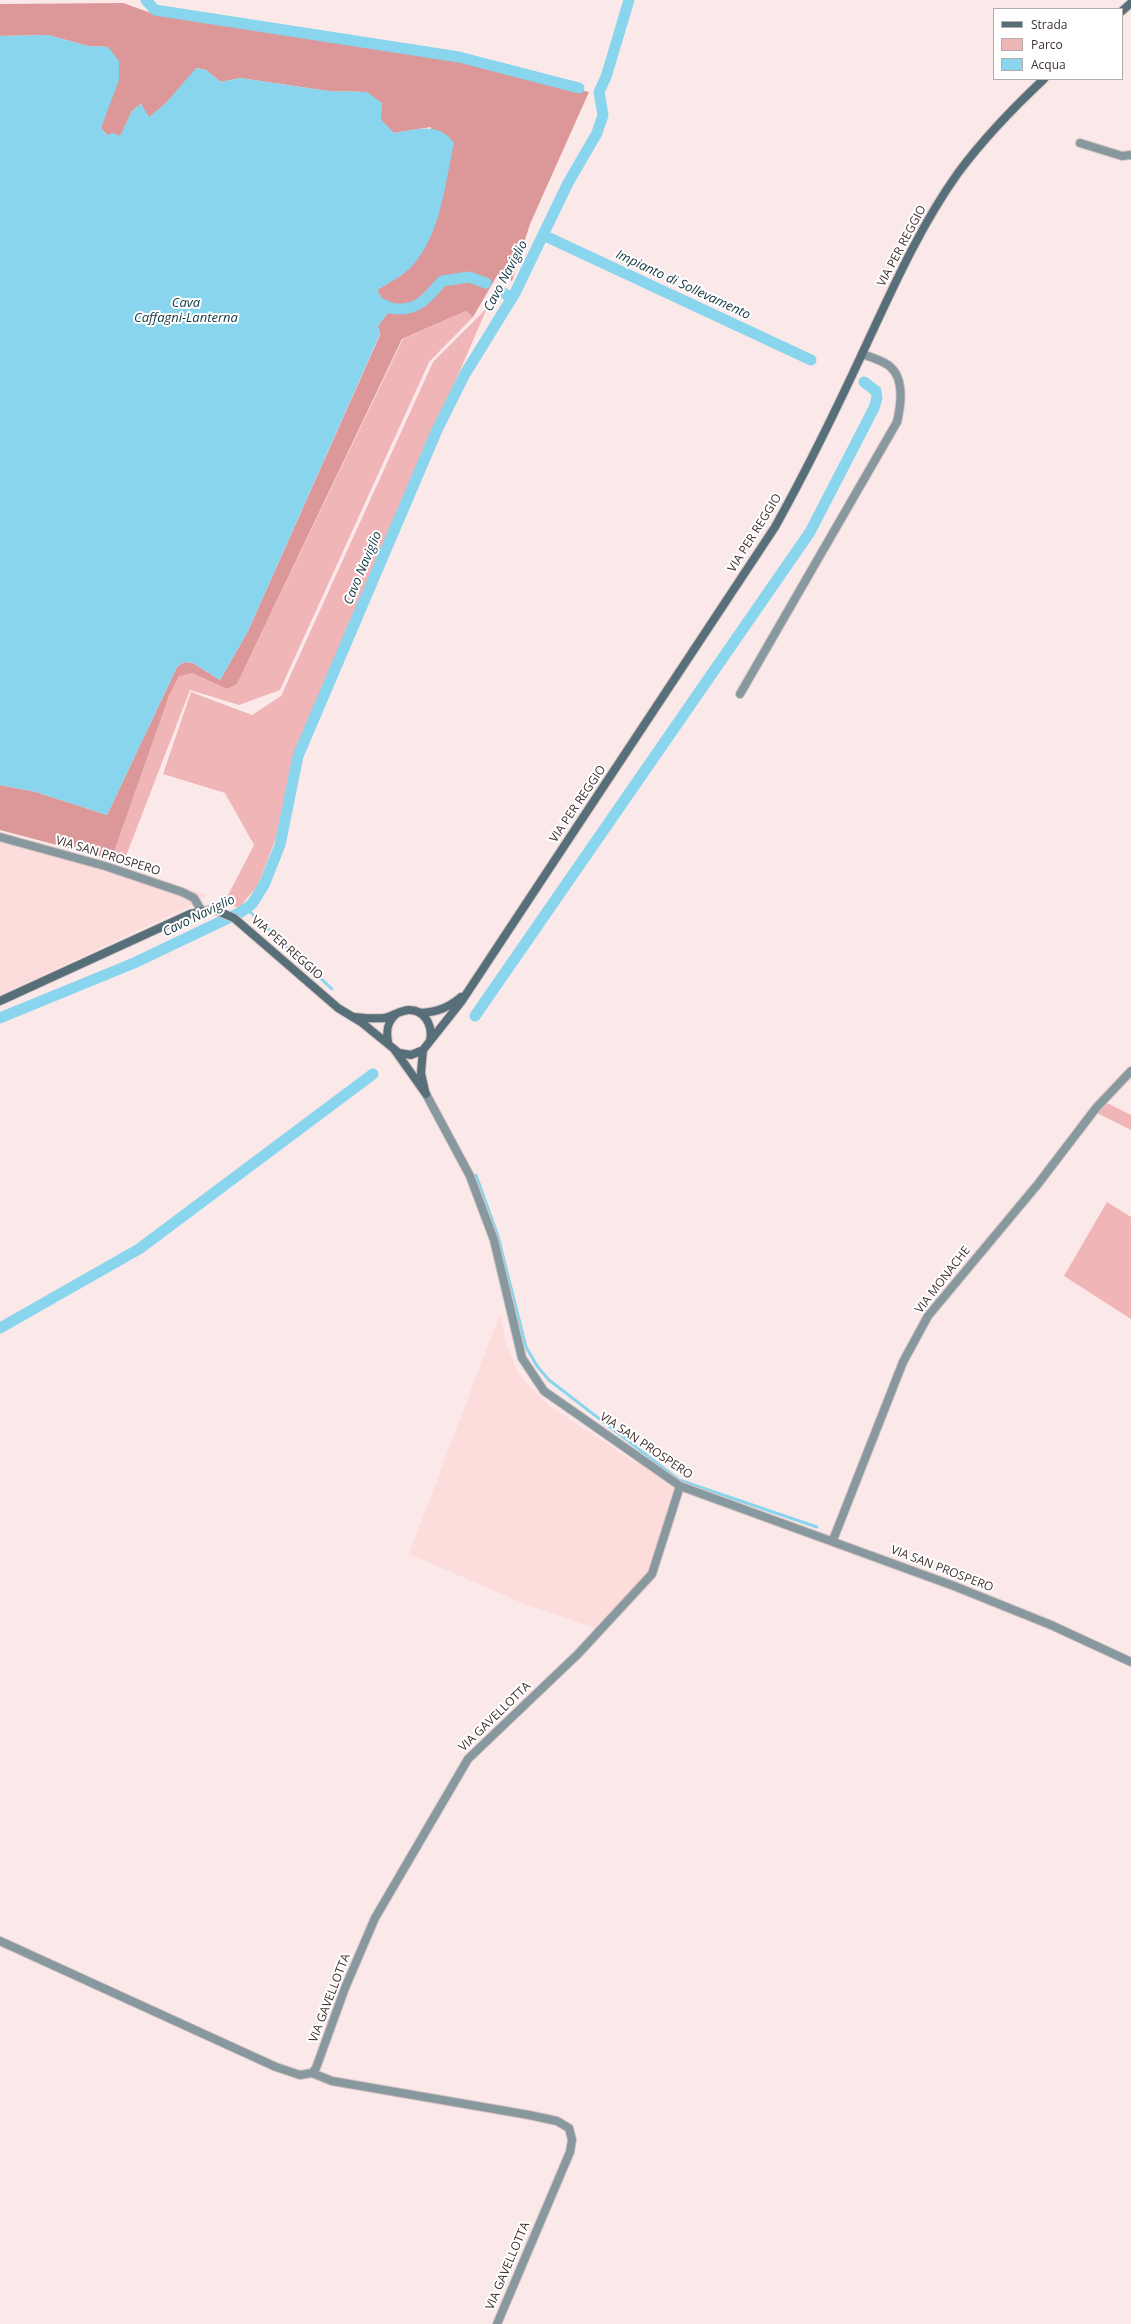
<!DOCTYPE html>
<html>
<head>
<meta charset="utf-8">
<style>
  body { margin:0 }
  #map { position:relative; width:1131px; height:2324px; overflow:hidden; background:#fbe9e9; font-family:"Open Sans",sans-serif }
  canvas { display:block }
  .legend { position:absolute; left:993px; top:8px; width:130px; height:72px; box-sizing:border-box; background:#fff; border:1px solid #b3acac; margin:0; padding:5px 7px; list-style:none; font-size:12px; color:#413030 }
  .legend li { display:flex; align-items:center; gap:8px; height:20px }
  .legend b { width:20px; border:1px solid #b3acac }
</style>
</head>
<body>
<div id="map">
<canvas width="1131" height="2324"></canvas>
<ul class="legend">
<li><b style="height:5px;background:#566f78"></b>Strada</li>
<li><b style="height:11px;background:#f0b5b6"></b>Parco</li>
<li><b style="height:11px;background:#89d5ee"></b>Acqua</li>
</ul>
</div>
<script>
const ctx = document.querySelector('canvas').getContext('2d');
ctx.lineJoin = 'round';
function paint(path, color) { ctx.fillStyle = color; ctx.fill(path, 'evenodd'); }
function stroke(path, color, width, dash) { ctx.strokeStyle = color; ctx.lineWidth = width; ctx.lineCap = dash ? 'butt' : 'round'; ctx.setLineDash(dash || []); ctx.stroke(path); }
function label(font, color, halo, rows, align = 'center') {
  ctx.font = font + ' "Open Sans",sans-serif'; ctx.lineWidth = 4; ctx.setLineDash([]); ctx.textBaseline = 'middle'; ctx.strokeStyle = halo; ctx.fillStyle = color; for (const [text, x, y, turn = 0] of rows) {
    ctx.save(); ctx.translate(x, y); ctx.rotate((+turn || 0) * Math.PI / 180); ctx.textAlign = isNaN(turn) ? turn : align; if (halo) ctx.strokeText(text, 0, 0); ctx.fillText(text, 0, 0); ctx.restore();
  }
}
paint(new Path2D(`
  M0 842 100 869 128 870 208 895 182 910 0 995Z
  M500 1313 506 1344 519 1374 548 1405 633 1461 682 1483 645 1583 597 1629 522 1603 409 1554Z`), '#fcdddc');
paint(new Path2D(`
  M487 308 294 755 276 838 258 885 239 908 224 903 254 845 225 793 163 774 191 692 252 715 281 696 433 362Z
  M466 311 473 317 429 362 280 690 239 705 190 690 126 856 114 852 169 696 179 675 192 673 227 689 237 684 403 339Z
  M1105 1102 1131 1115V1130L1097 1113Z
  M1107 1202 1131 1217V1319L1064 1276Z`), '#f0b5b6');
paint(new Path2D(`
  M123 3 151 13 444 57 589 92 530 224 512 281 498 274 473 317 466 311 402 339 237 684 227 689 192 673 179 676 169 696 114 852 106 858 0 830V785L36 792 107 815 177 667 184 662 193 663 220 680 248 631 380 335 378 326 389 311 377 290 400 276 413 264 432 233 431 127 394 133 381 120 367 92 328 91 240 78 221 82 206 70 197 68 166 103 149 118 141 104 132 111 120 137 107 135 101 128 106 113 108 47 88 46 48 35 0 36V4Z`), '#dc9798');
paint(new Path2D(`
  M48 35 88 46 108 47 119 61V80L101 128 107 135 113 133 120 136 132 111 141 104 149 117 166 103 196 68 206 70 221 82 240 78 328 91 367 92 382 103 381 120 394 133C417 130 438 121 454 143 445 183 441 233 413 265 403 276 390 282 377 290L382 298 391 302 389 311 378 326 380 334 248 631 220 680 193 663 184 662 177 667 107 815 36 792 0 785V36Z`), '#89d5ee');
stroke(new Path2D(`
  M246 908 332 989
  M476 1175 498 1236 526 1347 537 1366 549 1380 679 1480 817 1527`), '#89d5ee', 3);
stroke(new Path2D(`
  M146 0 155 10 459 57 579 88
  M543 235 811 360
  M500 291 512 298
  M390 308C416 313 427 299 442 281L469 277 486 283
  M475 1016 810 532 874 408 877 398 876 391 864 382
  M0 1018 134 963 241 912 252 904 264 885 280 845 298 756 437 430 465 374 515 293 568 183 597 133 603 115 599 92 606 77 629 0
  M0 1328 139 1249 373 1074`), '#89d5ee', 11);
const street = new Path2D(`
  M1080 143 1122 156 1131 155
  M740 694 897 422C901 405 905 377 888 365 881 360 870 357 862 354
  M0 837 105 866 182 892 194 898 201 910
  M426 1094 470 1176 494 1240 522 1358 544 1391 680 1486 954 1586 1051 1625 1131 1662
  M833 1540 903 1362 928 1316 1038 1184 1096 1108 1131 1071
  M0 1941 276 2067 300 2075 312 2073 316 2068 345 1988 375 1918 468 1759 578 1654 652 1574 680 1486
  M312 2073 332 2081 529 2115 557 2121 569 2128 572 2140 570 2152 497 2324`);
const secondary = new Path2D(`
  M1122 11 1131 3
  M0 1001 190 914 213 909 234 918 338 1008 361 1022 399 1053 411 1055 423 1050 461 1002 775 527C809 466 839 404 868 341 895 283 921 225 958 173 984 138 1013 108 1044 79
  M420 1013C437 1012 448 1008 461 997
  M355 1017C365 1018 374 1019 384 1018 392 1016 400 1011 408 1010 425 1009 433 1026 430 1041
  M388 1042C386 1031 387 1022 396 1014
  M394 1049 426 1094
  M423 1050 421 1073 425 1091`);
stroke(street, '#d6c4c4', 10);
stroke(secondary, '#d6c4c4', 10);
stroke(street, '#87989e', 8);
stroke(secondary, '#566f78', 8);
label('12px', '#413030', '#fff', [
  ["VIA PER REGGIO",902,246,-62],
  ["VIA PER REGGIO",755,533,-58],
  ["VIA PER REGGIO",578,804,-56],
  ["VIA SAN PROSPERO",108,856,17],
  ["VIA PER REGGIO",287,948,41],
  ["VIA MONACHE",943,1280,-52],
  ["VIA SAN PROSPERO",646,1446,34],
  ["VIA SAN PROSPERO",942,1569,21],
  ["VIA GAVELLOTTA",495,1717,-44],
  ["VIA GAVELLOTTA",330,1998,-69],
  ["VIA GAVELLOTTA",508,2266,-67]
]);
label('italic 13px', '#133742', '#fff', [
  ["Cavo Naviglio",506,276,-62],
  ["Impianto di Sollevamento",683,285,25],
  ["Cava",186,303],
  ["Caffagni-Lanterna",186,318],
  ["Cavo Naviglio",363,568,-67],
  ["Cavo Naviglio",199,916,-26]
]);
</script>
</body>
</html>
